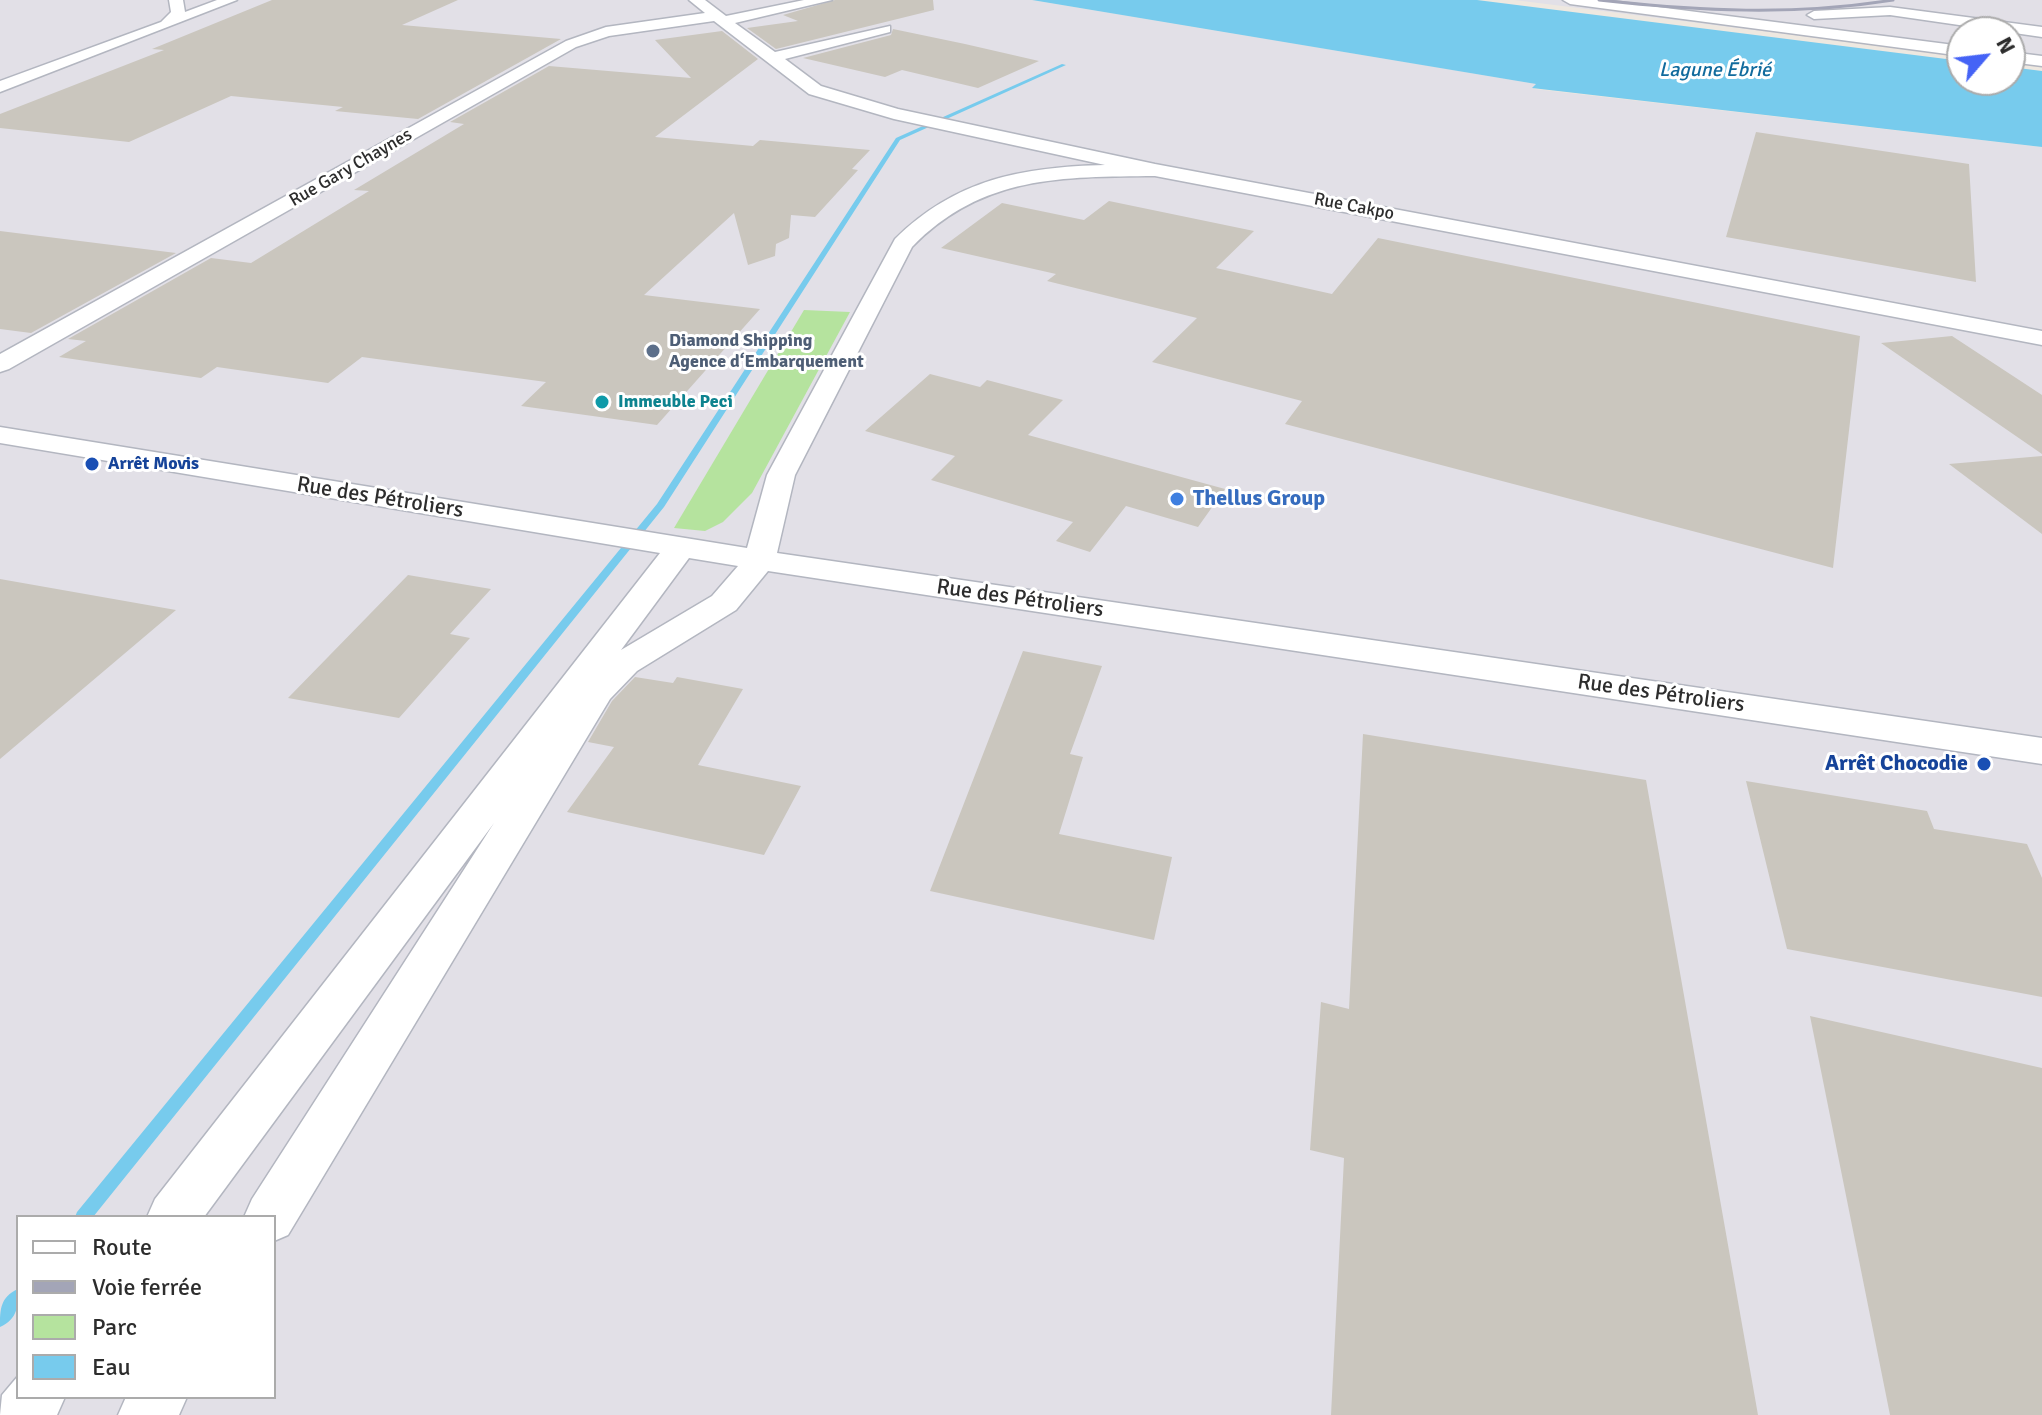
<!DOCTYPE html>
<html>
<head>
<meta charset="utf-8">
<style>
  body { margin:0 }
  #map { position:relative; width:2042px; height:1415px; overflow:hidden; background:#eee8e0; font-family:Signika,sans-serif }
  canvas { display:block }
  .legend { position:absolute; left:16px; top:1215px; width:260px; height:184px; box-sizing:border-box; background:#fff; border:2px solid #ababab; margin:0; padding:10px 14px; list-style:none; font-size:24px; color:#2d2d2d }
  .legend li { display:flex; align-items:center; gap:16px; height:40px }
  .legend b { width:40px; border:2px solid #ababab }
  .north { position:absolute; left:1946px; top:16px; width:80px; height:80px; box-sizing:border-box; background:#fff; border:2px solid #ababab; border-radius:50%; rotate:62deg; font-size:22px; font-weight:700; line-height:32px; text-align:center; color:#2d2d2d }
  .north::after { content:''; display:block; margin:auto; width:28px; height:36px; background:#4563f6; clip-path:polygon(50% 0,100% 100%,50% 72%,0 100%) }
</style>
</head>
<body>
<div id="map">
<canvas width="2042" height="1415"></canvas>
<ul class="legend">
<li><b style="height:10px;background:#fff"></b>Route</li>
<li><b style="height:10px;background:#a3a5b7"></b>Voie ferrée</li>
<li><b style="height:22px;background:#b5e39e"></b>Parc</li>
<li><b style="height:22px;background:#77cbed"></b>Eau</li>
</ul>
<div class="north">N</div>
</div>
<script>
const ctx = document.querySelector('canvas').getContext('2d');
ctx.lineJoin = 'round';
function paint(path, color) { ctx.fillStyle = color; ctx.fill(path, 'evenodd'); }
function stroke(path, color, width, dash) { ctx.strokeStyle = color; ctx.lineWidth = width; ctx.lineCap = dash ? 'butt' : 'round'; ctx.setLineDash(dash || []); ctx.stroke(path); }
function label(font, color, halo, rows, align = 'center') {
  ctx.font = font + ' Signika,sans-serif'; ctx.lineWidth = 6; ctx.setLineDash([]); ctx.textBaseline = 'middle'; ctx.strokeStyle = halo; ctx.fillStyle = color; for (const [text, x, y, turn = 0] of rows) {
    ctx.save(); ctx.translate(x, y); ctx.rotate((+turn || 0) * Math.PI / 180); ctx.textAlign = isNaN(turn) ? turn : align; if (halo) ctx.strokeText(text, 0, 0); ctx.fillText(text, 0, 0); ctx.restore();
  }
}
paint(new Path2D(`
  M0 0H1032L1537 84 1534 89 2042 147V1415H0ZM18 1217H274V1397H18Z
  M1514 0H2042V65L2010 62V32H1962V56Z`), '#e2e0e7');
paint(new Path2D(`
  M804 310 850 312 752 493 723 522 705 531 674 528Z`), '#b5e39e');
paint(new Path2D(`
  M1032 0H1477L1962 61V80H2010V67L2042 71V147L1532 88 1536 84Z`), '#77cbed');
paint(new Path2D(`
  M1062 64 1066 65 900 140 664 507 93 1217H75L77 1212 657 504 896 138Z
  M18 1289C18 1306 18 1319 0 1327 0 1310 0 1297 18 1289Z`), '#77cbed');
paint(new Path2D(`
  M272 0H458L402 25 561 39 418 119 335 111 343 107 231 96 129 142 0 128V114L164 50 152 49Z
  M835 0H933L934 10 776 49 747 28 798 21 783 15Z
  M893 29 965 44 1039 61 978 88 902 70 885 77 803 58 891 35Z
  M722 31 758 59 655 137 753 146 760 140 870 150 852 169 858 170 815 217 791 215 789 238 776 244 775 256 748 265 734 213 644 295 760 309 657 425 521 406 546 382 362 357 328 383 217 367 201 378 59 357 86 341 68 339 211 258 251 263 369 191 354 190 464 124 450 122 549 66 691 78 655 40Z
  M1756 132 1969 164 1976 282 1726 237Z
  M1109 201 1254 231 1216 268 1332 294 1378 238 1860 336 1833 568 1285 424 1302 401 1152 362 1197 318 1047 281 1056 274 941 248 1002 203 1084 220Z
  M0 231 176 253 31 333 0 329Z
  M1952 336 2042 395V454L1881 343Z
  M930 374 980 387 987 380 1063 400 1028 435 1225 489 1198 527 1126 506 1090 552 1056 541 1073 522 931 480 955 456 865 431Z
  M2042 456V534L1949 464Z
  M408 575 491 589 450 634 470 638 399 718 288 698Z
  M0 579 176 610 0 759Z
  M1023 651 1102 666 1070 754 1083 757 1059 834 1172 857 1154 940 930 891Z
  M635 677 673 683 677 677 743 689 698 765 801 786 764 855 567 812 614 747 588 742 612 701Z
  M1363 734 1646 780 1758 1415H1331L1344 1158 1310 1150 1321 1002 1349 1009Z
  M1746 781 1927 811 1934 829 2027 844 2042 878V997L1787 949Z
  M1810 1016 2042 1068V1415H1890Z`), '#cac6be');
const minor = new Path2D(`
  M169 0H183L185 12 217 0H237L0 92V81L161 22 171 12Z
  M689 0H705L726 16 804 0H832L735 23 775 52 890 26V32L785 59 821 86 898 109 1155 164 2042 331V345L1155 176C1062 177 982 175 912 247L795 475 777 553 2042 738V764L768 571 736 610 637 671 610 699 288 1235 274 1241V1217H244L252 1199 494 823 204 1217H147L155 1199 660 553 0 443V427L747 548 767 475 895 239C956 179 1022 167 1105 165L894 119 809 94 714 21 609 36 576 47 9 369 0 372V354L566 41 606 27 705 13ZM689 558 738 566 712 596 621 650Z
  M1563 0H1603L1962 46V56L1570 4Z
  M1890 7 2042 27V37L1890 15 1814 19 1807 15 1814 11Z
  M2010 52 2042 56V66L2010 62Z
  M18 1376V1397H65L57 1415H0L2 1395Z
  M126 1397H187L179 1415H118Z`);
stroke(minor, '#b3b6c0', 3);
paint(minor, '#fff');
stroke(new Path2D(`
  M1599 0C1698 11 1794 16 1893 0`), '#a3a5b7', 3);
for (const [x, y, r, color] of [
  [653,351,8,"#5c6f8a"],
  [602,402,8,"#0f9aa8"],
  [92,464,8,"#1a4fb4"],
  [1177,499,8,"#3f7fe0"],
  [1984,764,8,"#1a4fb4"]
]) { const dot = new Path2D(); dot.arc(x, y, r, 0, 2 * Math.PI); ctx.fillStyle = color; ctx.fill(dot); stroke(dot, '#fff', 3); }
label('18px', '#2d2d2d', '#fff', [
  ["Rue Gary Chaynes",351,168,-30],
  ["Rue Cakpo",1354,207,11]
]);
label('bold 18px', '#4e5e75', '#fff', [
  ["Diamond Shipping",669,341],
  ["Agence d‘Embarquement",669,362]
], 'left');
label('bold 18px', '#0d838f', '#fff', [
  ["Immeuble Peci",618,402]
], 'left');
label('bold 18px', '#164399', '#fff', [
  ["Arrêt Movis",108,464]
], 'left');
label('italic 20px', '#116b9d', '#fff', [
  ["Lagune Ébrié",1715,71]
]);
label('22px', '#2d2d2d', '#fff', [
  ["Rue des Pétroliers",380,498,9],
  ["Rue des Pétroliers",1020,599,8],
  ["Rue des Pétroliers",1661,694,8]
]);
label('bold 22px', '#366cbe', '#fff', [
  ["Thellus Group",1193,499]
], 'left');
label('bold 22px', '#164399', '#fff', [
  ["Arrêt Chocodie",1968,764]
], 'right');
</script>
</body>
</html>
